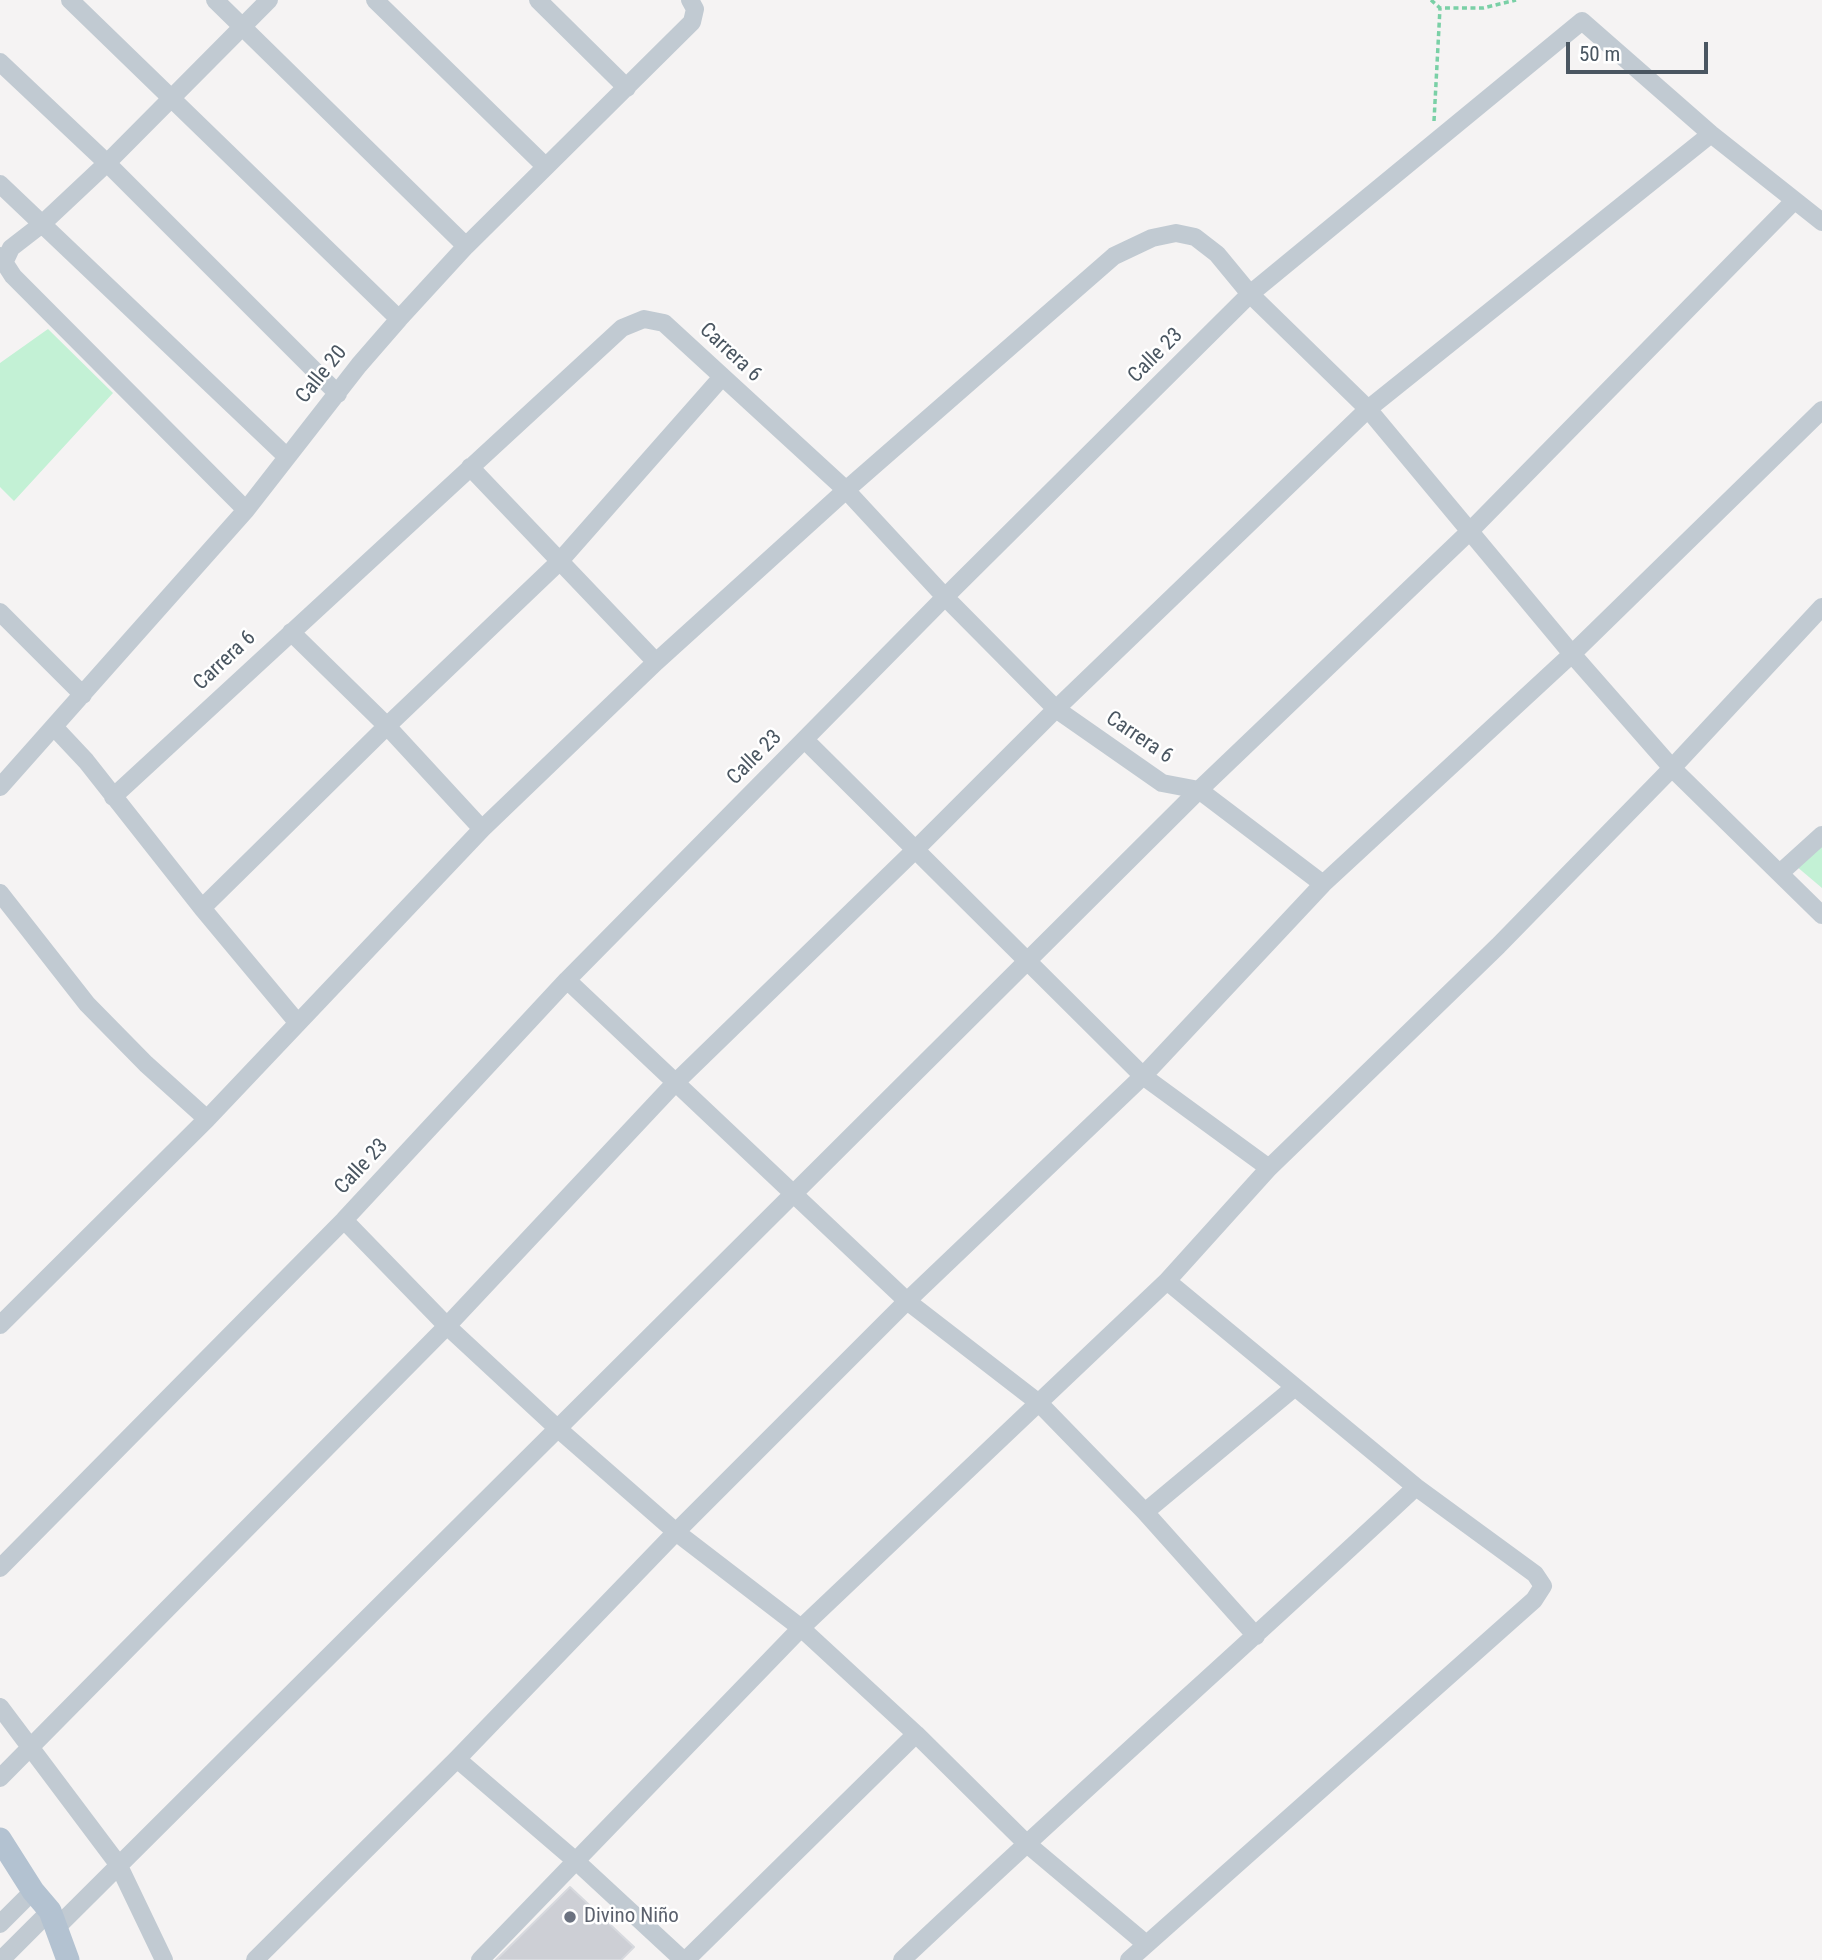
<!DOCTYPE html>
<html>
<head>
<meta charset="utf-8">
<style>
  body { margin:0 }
  #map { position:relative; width:1822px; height:1960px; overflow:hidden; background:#f5f3f3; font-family:"Roboto Condensed",sans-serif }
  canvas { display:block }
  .scale { position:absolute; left:1566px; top:42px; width:142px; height:32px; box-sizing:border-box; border:4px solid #4a5661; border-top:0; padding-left:9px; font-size:21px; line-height:24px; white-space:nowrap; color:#4a5661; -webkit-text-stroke:5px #fff; paint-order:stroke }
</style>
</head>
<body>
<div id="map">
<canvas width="1822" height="1960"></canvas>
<div class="scale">50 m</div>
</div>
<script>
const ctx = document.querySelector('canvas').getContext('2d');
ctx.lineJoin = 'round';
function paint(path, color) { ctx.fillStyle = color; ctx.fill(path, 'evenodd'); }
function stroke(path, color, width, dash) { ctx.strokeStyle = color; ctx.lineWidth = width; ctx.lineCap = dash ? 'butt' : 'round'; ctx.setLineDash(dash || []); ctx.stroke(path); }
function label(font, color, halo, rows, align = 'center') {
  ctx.font = font + ' "Roboto Condensed",sans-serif'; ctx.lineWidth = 5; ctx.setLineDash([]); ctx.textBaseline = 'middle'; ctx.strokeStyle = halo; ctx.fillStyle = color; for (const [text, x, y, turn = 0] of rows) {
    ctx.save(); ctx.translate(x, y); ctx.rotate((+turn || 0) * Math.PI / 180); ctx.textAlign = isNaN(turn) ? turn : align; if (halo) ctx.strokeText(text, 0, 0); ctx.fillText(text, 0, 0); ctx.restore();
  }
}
paint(new Path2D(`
  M48 329 113 393 14 501 0 487V363Z
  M1822 844V888L1796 866Z`), '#c3f1d5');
const building = new Path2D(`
  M570 1887 634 1947 621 1960H496Z`);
paint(building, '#cdcfd5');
stroke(building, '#d7d9de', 2);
stroke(new Path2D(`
  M1431 0 1440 8H1483L1516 0
  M1434 121 1440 8`), '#7ad0a6', 3.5, [5, 3.5]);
stroke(new Path2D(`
  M70 0 399 319
  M215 0 466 246
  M375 0 545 166
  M538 0 627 88
  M0 62 107 163 338 394
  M0 184 286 456
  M0 256 13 276 246 510
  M5 261 11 248 42 224 107 163 269 0
  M470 467 656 662
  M0 612 83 695
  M291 632 387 726 482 829
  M55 728 86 761 202 908 297 1022
  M805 740 1143 1076 1269 1168
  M0 787 246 510 359 365 399 319 466 246 692 22 695 9 690 0
  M113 797 622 328 644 319 664 323 846 490 945 597 1056 709 1162 783 1199 790 1323 884
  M1780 873 1822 835
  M0 893 87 1004 146 1064 207 1119
  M202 908 387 726 559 562 722 377
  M567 980 907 1301 1039 1403 1145 1512 1256 1636
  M344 1220 447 1326 556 1427 676 1532 801 1628 916 1734 1026 1843 1146 1944
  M0 1325 207 1119 482 829 656 662 846 490 1114 256 1152 238 1176 233 1195 237 1217 254 1250 294 1368 409 1572 654 1672 768 1822 915
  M1145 1512 1295 1387
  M0 1568 344 1220 567 980 945 597 1250 294 1582 21 1711 134 1822 222
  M0 1707 118 1864 164 1960
  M457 1759 577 1862 683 1960
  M0 1778 447 1326 675 1083 915 850 1056 709 1368 409 1711 134
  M0 1924 33 1891
  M56 1928 1199 790 1469 532 1794 201
  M1 1960 50 1911
  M255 1960 457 1759 676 1532 907 1301 1143 1076 1323 884 1572 654 1822 410
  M480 1960 801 1628 1167 1281 1269 1168 1498 946 1672 768 1822 607
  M686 1960 916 1734
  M902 1960C1071 1800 1246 1646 1416 1487
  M1129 1960 1534 1600 1543 1586 1535 1574 1416 1487 1167 1281`), '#c1cad2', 18);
stroke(new Path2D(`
  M0 1839 33 1891 50 1911 68 1960`), '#b3c2d1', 23);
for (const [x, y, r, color] of [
  [570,1917,7,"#6b7280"]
]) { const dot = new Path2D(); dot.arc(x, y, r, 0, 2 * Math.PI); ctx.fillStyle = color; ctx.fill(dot); stroke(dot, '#fff', 2.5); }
label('21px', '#4a5661', '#fff', [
  ["Carrera 6",730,353,43],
  ["Calle 23",1156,356,-45],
  ["Calle 20",322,375,-51],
  ["Carrera 6",225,661,-43],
  ["Carrera 6",1139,738,34],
  ["Calle 23",755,758,-45],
  ["Calle 23",362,1167,-47]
]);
label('21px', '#5b616d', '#fff', [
  ["Divino Niño",584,1917]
], 'left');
</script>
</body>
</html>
